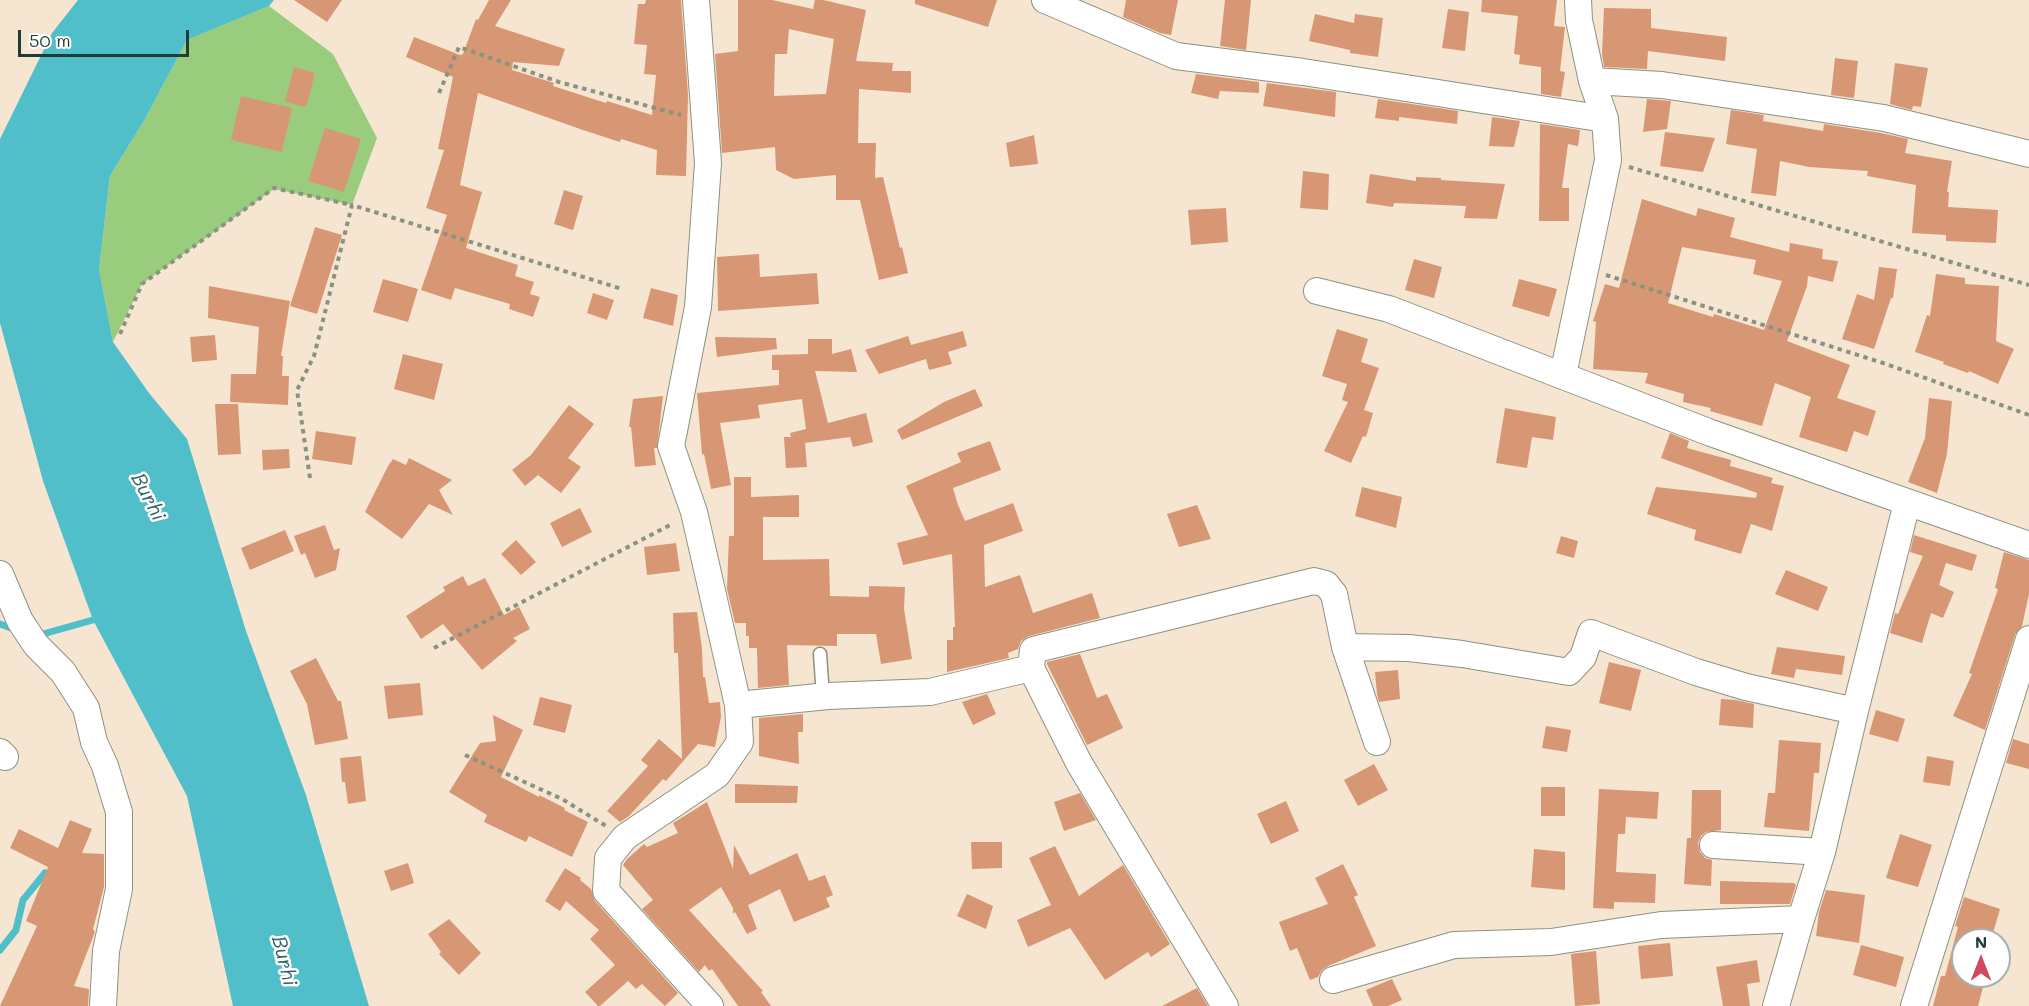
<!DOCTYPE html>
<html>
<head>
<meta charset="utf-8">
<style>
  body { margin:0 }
  #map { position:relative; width:2029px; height:1006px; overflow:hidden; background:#f6e6d1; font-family:Mali,sans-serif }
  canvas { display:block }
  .north { position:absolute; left:1951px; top:928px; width:60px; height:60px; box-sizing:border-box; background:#fff; border:2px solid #a5b1ae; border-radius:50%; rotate:0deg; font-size:16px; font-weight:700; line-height:24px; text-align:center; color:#1f3d34 }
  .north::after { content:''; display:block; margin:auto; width:21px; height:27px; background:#d1495b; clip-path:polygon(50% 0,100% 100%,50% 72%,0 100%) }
  .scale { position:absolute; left:18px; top:30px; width:171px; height:27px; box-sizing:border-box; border:3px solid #1f3d34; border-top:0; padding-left:8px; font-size:18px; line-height:21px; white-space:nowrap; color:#1f3d34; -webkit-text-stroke:4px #fff; paint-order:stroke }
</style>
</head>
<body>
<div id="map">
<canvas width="2029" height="1006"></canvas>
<div class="north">N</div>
<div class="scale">50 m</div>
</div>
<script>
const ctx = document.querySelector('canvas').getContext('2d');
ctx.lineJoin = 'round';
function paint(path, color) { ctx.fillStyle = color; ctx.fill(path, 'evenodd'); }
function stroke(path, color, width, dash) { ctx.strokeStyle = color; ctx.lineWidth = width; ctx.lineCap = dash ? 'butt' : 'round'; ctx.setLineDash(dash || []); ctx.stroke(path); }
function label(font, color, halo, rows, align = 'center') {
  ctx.font = font + ' Mali,sans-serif'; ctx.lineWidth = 5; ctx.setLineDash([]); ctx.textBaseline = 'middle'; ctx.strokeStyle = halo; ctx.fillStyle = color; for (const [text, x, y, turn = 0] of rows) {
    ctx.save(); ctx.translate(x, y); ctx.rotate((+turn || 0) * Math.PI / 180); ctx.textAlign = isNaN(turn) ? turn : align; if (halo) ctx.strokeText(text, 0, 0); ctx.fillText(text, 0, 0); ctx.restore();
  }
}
paint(new Path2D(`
  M269 6 333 54 377 138 352 205 274 189 142 284 113 342 99 269 110 176 145 119 187 40Z`), '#99cc7d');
paint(new Path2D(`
  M78 0H274L269 6 187 40 145 119 110 176 99 269 113 342 149 393 187 439 246 631 306 795 369 1006H233L187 796 93 620 43 481 0 323V139L52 33Z`), '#51bfc9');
stroke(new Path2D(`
  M0 624 17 630
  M36 636 100 618
  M0 950 16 930 23 900 45 873`), '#51bfc9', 7);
paint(new Path2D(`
  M294 0H342L327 22Z
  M489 0H511L495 26 565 49 559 66 513 62 512 70 554 83 553 86 606 103 607 101 652 115 656 75 644 74 647 45 634 44 638 4H645L646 0H681L688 94 686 176 656 175 657 150 621 139 620 142 583 130 478 93 460 185 482 192 466 248 518 265 515 276 534 282 530 294 540 297 533 317 509 309 510 304 455 288 451 300 421 290 447 215 426 208 444 150 438 149 453 77 406 57 414 37 460 55 463 54 476 19 478 20Z
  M738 0H772L813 9 815 0H823L866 10 856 61 893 63 892 71H911V93L859 89 858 143H876L875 178 883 177 900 248 902 247 908 273 879 280 860 200H836V175L794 179 776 170 775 147 722 153 715 54 738 51ZM789 29 834 39 826 94 774 96 775 54H787Z
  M915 0H997L988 27 915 4Z
  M1126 0H1178L1171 35 1160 33 1123 17Z
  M1225 0H1251L1246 50 1220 46Z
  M1482 0H1557L1554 26 1565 27 1560 71 1565 72 1561 97 1541 94V67L1519 64 1520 55 1514 54 1518 16 1481 12Z
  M1604 8 1651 9V28L1727 37 1725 61 1648 51 1647 69 1604 67 1602 54Z
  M1448 9 1469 12 1465 51 1442 48Z
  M1315 14 1354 23 1355 14 1383 18 1378 57 1350 53V50L1309 41Z
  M1835 58 1858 61 1854 98 1831 95Z
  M1895 63 1928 68 1921 107 1913 106 1912 110 1890 104Z
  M294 67 315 73 306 107 285 102Z
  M1196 74 1259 82V93L1220 91 1218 99 1191 93Z
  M1267 83 1336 92 1335 117 1263 106Z
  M241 96 292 108 282 152 231 140Z
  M1378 99 1458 111 1457 124 1399 117V121L1375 118Z
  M1647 99 1671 101 1667 129 1643 132Z
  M1731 110 1764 115 1763 121 1823 131 1824 124 1881 133 1908 139 1905 153 1952 161 1947 192H1949L1948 207 1998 210 1996 243 1946 241V235L1912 233 1916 185 1867 176 1868 171 1809 167 1780 161 1776 196 1751 193 1757 149 1726 144Z
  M1492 117 1520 121 1514 147 1489 146Z
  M1540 124 1580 130 1578 146 1568 144 1562 188H1569V221H1539Z
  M325 128 361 139 344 192 308 181Z
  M1665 132 1715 138 1703 172 1660 166Z
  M1034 135 1038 164 1010 167 1006 143Z
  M1303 171 1329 174 1328 210 1300 208Z
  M1370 174 1416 181V177L1441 178V180L1505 184 1497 219 1464 218 1466 206 1394 203 1393 207 1366 203Z
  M564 190 583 196 573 230 554 224Z
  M1642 199 1696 216 1698 208 1735 218 1730 237 1789 252 1790 243 1823 249 1822 259 1838 261 1833 282 1808 276 1807 286 1787 341 1850 365 1837 398 1876 411 1868 436 1854 431 1847 452 1799 437 1811 397 1775 383 1762 426 1710 411 1711 408 1683 402 1684 394 1645 383 1648 373 1593 369 1596 322 1593 321 1605 284 1619 288ZM1682 247 1756 260 1753 274 1782 281 1764 330 1714 314 1713 317 1668 303Z
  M1226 208 1228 242 1191 245 1188 210Z
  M315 227 342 235 317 314 290 306Z
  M759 254 760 277 817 273 819 304 718 311 717 257Z
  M1414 259 1442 267 1434 298 1405 290Z
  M1879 267 1897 269 1893 298H1891L1874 349 1842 339 1857 294 1874 300Z
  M1936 274 1965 278V284L1999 286 1996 341 2014 349 1998 384 1969 371 1968 373 1943 364 1944 362 1915 352 1927 315 1930 316Z
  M383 279 418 289 408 322 373 312Z
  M1519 279 1557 289 1549 317 1512 306Z
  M209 286 290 301 281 356H283L282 376H289L288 405 230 402 231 374H256L259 327 208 318Z
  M651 288 678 295 673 326 643 318Z
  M593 293 614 300 607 320 587 313Z
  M1337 329 1368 339 1361 362 1379 368 1364 410 1373 413 1366 437 1363 436 1351 463 1324 451 1348 402 1342 400 1347 384 1322 376Z
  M963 331 967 346 948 352 952 364 929 370 926 359 879 374 865 350 908 336 911 345Z
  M215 335 217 360 192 362 190 337Z
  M715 337 776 338 777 349 717 357Z
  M808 339H832V354L851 349 857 372 815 371 828 423 866 413 873 442 853 447 850 437 805 443 807 467 786 468 784 437H791L790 433 806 429 802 399 758 405 760 418 720 423 731 485 711 489 704 454 702 455 697 393 779 385V370H772V355L808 354Z
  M403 354 443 364 434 400 394 389Z
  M975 389 983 406 902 440 897 430 944 402Z
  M663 396 657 448H654L656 465 635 467 631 427H629L633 399Z
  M1929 398 1952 401 1947 454 1937 493 1908 482 1925 438Z
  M215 404H238L241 454 218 455Z
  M569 405 594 424 568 458 581 467 561 493 538 475 525 486 512 470 531 455Z
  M1505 408 1556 417 1553 440 1532 437 1527 468 1496 463Z
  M316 431 356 437 352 465 312 459Z
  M1670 433 1689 441 1687 448 1731 460 1730 466 1773 478 1771 483 1784 486 1772 531 1751 524 1741 554 1694 540 1696 530 1647 514 1656 487 1756 498 1757 493 1661 458Z
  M990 441 1001 470 953 488 958 505 965 521 1013 503 1023 531 984 545 985 587 1020 575 1033 613 1092 593 1100 618 1029 636 1021 641 1018 649 1008 653 1009 658 947 672V640H953V627H955L952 554 903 565 897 543 928 535 906 486 961 462 957 453Z
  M289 449 290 468 263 470 262 450Z
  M409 458 452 480 439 490 453 515 429 504 402 539 365 512 388 466 393 459 406 465Z
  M734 477H751V497L799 495V517H763V560L829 559 830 596 869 597V586L905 587 904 609 912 659 881 664 876 634H837V646L787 645 789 685 758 688 757 648H749V636H746V623H735L727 589 729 536H734Z
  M1362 487 1402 497 1396 528 1355 516Z
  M1197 505 1211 539 1179 547 1167 514Z
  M580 508 592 532 562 547 550 523Z
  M325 525 334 550 340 548 336 570 315 578 305 553 301 555 294 536Z
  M285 530 294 551 250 570 241 548Z
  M1914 535 1977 555 1972 571 1946 563 1939 585 1954 592 1943 618 1931 613 1922 643 1890 633 1895 613 1898 614 1923 556 1910 552Z
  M1561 536 1578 541 1574 558 1556 553Z
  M516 540 536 562 521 575 501 554Z
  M676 543 680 571 647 575 644 547Z
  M2004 552 2029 560V594L2022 626 2015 635 1985 730 1953 716 1972 674 1969 673 1998 589 1995 588Z
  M1786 570 1828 587 1818 611 1775 594Z
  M463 576 468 586 485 578 504 615 519 607 530 629 513 638 517 641 482 670 443 624 421 639 406 616 445 591 443 587Z
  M697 612 702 649 703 677H705L709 703 720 702 721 717 715 747 698 744 666 781 663 779 629 816 620 822 607 811 648 766 641 760 659 739 682 759 678 653H674L673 613Z
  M1777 647 1845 656 1842 675 1796 669 1794 678 1771 674Z
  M1080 654 1097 698 1107 694 1123 728 1087 745 1047 664V662Z
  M316 658 338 701H341L348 739 315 745 307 704 290 671Z
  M1609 662 1641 670 1631 711 1599 703Z
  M1398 670 1400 699 1379 702 1377 694 1375 672Z
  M420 683 423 715 388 719 384 686Z
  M987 694 996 714 973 725 962 702Z
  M540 697 572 705 565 733 533 725Z
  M1721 699 1736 700 1754 704 1753 728 1719 725Z
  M1876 710 1905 719 1898 742 1869 734Z
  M803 714V732H798L799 764 759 756V718Z
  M493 715 523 730 501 777 539 797V795L565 808 564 810 588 822 572 857 529 836 526 842 484 822 487 815 449 792 480 743 496 741Z
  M1546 726 1571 730 1567 752 1542 748Z
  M2013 739 2029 744V769L2006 763Z
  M1779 740 1821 743 1819 773H1814L1809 831 1764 827 1768 793H1775Z
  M361 756 366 801 348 804 345 782H342L340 758Z
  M1927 756 1954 761 1950 786 1923 782Z
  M1374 764 1388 790 1358 806 1344 780Z
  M735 784 798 786 797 803H735Z
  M1541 787H1565V816H1541Z
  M1599 789 1659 792 1657 819 1626 817 1625 834H1618L1616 872 1656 874 1655 903 1614 902V909L1593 908Z
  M1692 790H1721V830L1706 832 1701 836 1698 843 1700 852 1705 858 1712 860 1711 886 1684 884 1687 838H1691Z
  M1080 793 1096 820 1064 831 1054 802Z
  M1286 801 1299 831 1271 844 1257 814Z
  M707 802 733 869 734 845 750 875 797 853 809 881 825 875 833 895 826 898 830 907 794 922 780 889 748 905 757 929 747 934 735 912 733 914V908L721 887 689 910 763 991 761 992 771 1006H738L712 969 709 971 705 965 699 972 642 909 653 900 623 865 627 859 644 844 647 847 678 833 673 823Z
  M70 820 92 829 82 853 104 854V887L93 929 95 932 74 986 89 989 88 1006H0L37 926 26 921 48 867 10 848 19 829 58 848Z
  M1900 834 1932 845 1918 887 1886 878Z
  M971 842H1002V868L972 869Z
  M1055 846 1079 896 1123 865 1170 944 1151 957 1148 952 1105 980 1070 928 1028 947 1017 920 1051 905 1029 858Z
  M1534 849 1565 852V890L1531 887Z
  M408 863 414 883 391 891 384 871Z
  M1343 864 1358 895 1354 897 1376 946 1328 966 1322 970 1318 977 1310 980 1297 948 1290 951 1279 922 1328 904 1315 878Z
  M565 868 581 878 580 880 591 889 595 901 678 993 665 1006 642 984 636 989 628 981 600 1006H598L585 992 615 965 590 939 599 930 566 901 560 911 545 901Z
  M1720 881 1794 883 1796 885 1790 904H1720Z
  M1826 890 1865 895 1859 943 1816 936 1819 912Z
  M967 894 993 906 986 929 957 916Z
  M1964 897 2000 909 1991 940H1963V976H1986L1978 1006H1933L1941 976H1945L1958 927 1955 926Z
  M449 919 481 953 459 975 439 954 441 952 428 934Z
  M1670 943 1673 976 1641 979 1638 946Z
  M1861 945 1904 957 1896 987 1853 975Z
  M1596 951 1600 1004 1575 1006 1571 954Z
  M1757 960 1760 982 1747 984 1750 1006H1723L1716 967Z
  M1392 979 1402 1000 1388 1006H1373L1366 990Z
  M1197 988 1208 1006H1162Z`), '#d79774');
const lane = new Path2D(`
  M820 654 823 696`);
const street = new Path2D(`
  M696 0 708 163 698 307 671 446 694 512 738 705 740 742 717 775 625 837 608 858 606 891 710 1006
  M1045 0 1176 56 1303 72 1605 119
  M1592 81 1662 85 1884 118 2029 154
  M1317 291 1389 309 1711 433 2029 545
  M1563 375 1608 160 1605 119 1592 81 1579 20 1578 0
  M0 574 20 621 36 645 63 672 86 708 94 742 105 766 119 812V889L106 951 103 1006
  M1345 647 1377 742
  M1031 668 1033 650 1314 581 1326 584 1334 594 1345 647 1409 648 1462 654 1569 672 1583 657 1591 633 1696 672 1746 687 1855 711
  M738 705 828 696 930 692 1031 668 1079 763 1225 1006
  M0 752 5 757
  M1713 845 1822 852
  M1333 980 1454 945 1551 942 1661 925 1801 919
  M1776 1006 1801 919 1822 852 1855 711 1907 503
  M1914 1006 2029 639`);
stroke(lane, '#8a9282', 15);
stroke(street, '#8a9282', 28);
stroke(new Path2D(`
  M439 93 459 47 559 82 681 115
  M1629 167 2029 285
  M1606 275 1883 363 2029 415
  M120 334 142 284 274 188 352 205
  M310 478 297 390 314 356 352 205 622 289
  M434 648 672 524
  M465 755 562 799 606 826`), '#8a9282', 4, [4.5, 4.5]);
stroke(lane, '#fff', 12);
stroke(street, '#fff', 26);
label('italic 20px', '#2e6461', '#fff', [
  ["Burhi",148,497,63],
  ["Burhi",284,961,76]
]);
</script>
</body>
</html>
